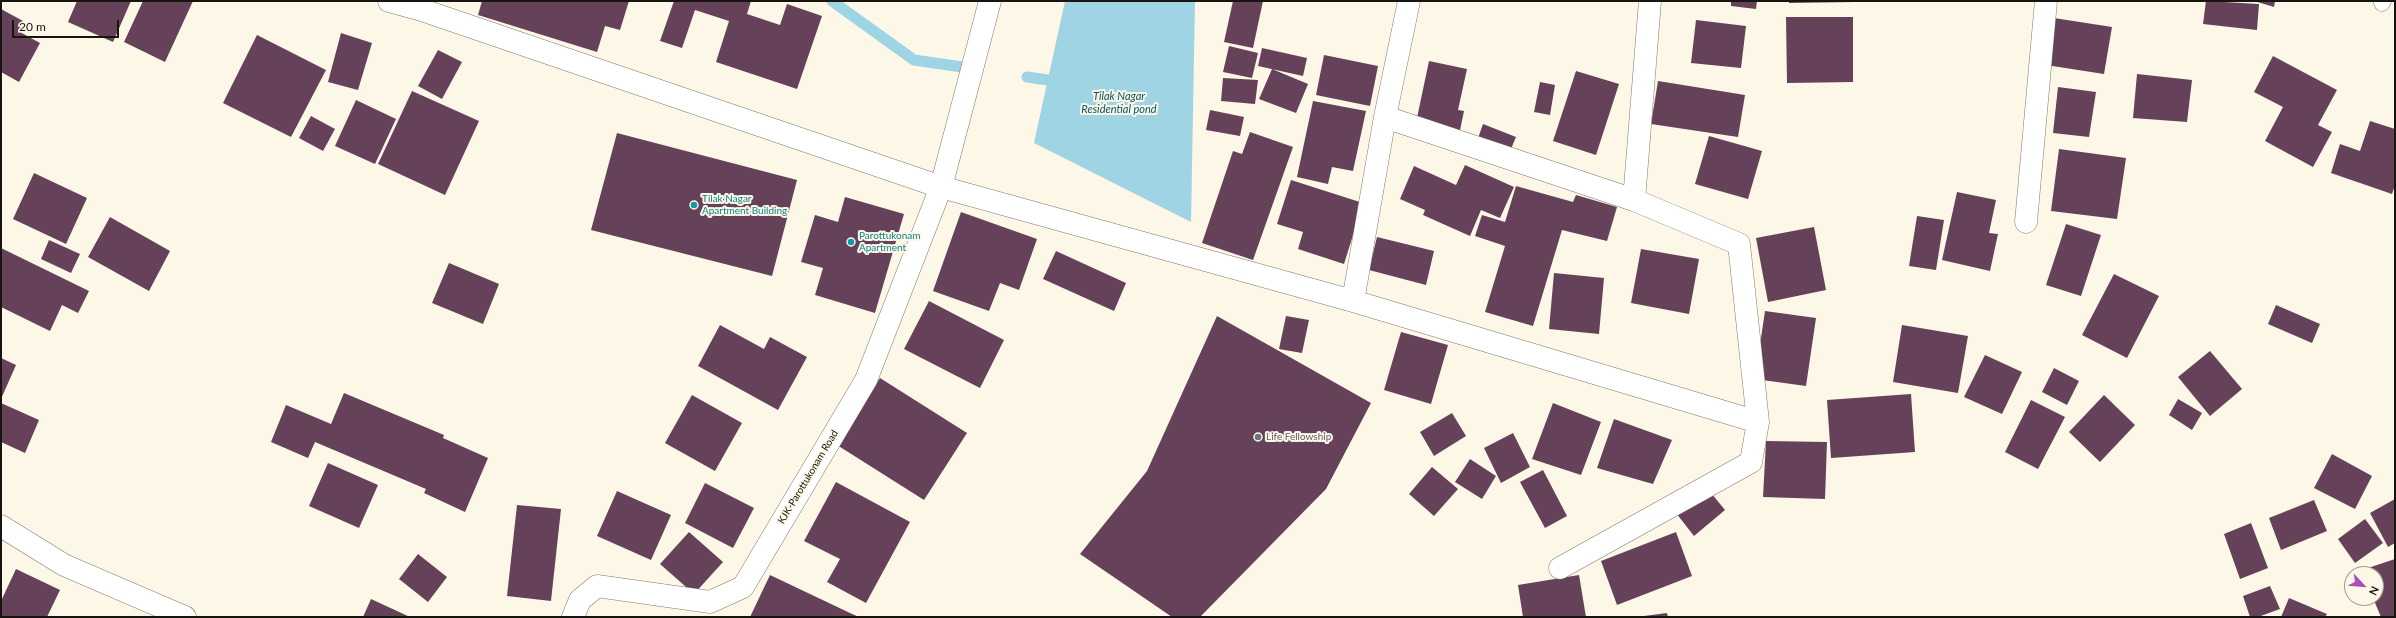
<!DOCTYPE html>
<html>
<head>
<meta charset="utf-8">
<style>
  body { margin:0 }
  #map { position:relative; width:2396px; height:618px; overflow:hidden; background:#fcf7e7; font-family:Lato,sans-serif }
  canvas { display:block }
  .frame { position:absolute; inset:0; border:2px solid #16150f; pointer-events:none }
  .north { position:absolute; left:2344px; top:566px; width:40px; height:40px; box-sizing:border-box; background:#fcf7e7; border:1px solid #a09d91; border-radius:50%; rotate:116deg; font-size:11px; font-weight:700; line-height:16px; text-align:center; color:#16150f }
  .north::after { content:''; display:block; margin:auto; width:14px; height:18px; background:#aa4db7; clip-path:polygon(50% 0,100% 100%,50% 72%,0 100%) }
  .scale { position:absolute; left:12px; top:20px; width:107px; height:18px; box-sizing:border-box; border:2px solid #16150f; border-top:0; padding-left:5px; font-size:12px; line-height:14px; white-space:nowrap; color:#16150f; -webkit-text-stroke:3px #fcf7e7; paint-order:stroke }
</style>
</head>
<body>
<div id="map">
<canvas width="2396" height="618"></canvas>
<div class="frame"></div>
<div class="north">N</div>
<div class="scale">20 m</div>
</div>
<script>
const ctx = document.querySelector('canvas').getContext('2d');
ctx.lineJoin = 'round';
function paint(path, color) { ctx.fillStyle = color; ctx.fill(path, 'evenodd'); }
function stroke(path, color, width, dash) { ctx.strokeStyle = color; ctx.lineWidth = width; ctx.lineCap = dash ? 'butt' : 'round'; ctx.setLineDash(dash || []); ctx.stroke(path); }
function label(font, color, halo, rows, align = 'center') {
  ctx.font = font + ' Lato,sans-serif'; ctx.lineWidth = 4; ctx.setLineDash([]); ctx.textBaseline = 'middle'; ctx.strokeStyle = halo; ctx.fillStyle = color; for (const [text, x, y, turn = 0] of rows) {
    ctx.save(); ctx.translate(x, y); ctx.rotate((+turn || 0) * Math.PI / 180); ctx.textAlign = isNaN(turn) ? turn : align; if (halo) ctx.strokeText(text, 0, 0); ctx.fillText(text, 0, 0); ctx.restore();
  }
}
paint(new Path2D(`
  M1065 1H1195L1191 222 1034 143Z`), '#9ed4e4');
stroke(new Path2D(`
  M832 1 914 60 969 68
  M1027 77 1062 82`), '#9ed4e4', 11);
paint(new Path2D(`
  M77 1H131L113 42 68 22Z
  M143 1H193L165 62 124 42Z
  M482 1H629L620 30 605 26 597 52 478 15Z
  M674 1H751L747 14 780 25 787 4 822 16 797 89 716 62 729 21 695 10 682 48 660 41Z
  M1233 1H1263L1253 48 1224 42Z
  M1731 1H1757L1756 9 1731 6Z
  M1789 1H1854V2L1789 3Z
  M2206 1 2259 4 2257 30 2203 24Z
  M2254 1H2275L2274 7Z
  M1 9 23 21 18 31 40 43 19 82 1 72Z
  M1786 17H1853V82L1787 83Z
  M2054 18 2112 27 2104 74 2046 65Z
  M1696 20 1746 26 1741 68 1691 63Z
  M341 33 372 43 358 90 328 82Z
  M257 35 326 70 291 137 223 103Z
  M1229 46 1258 53 1252 78 1223 72Z
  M1262 48 1307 58 1303 76 1258 66Z
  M438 50 462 62 442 99 418 86Z
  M1324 55 1378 66 1370 106 1316 95Z
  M2273 56 2337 90 2318 125 2332 132 2313 167 2265 141 2283 107 2254 92Z
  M1429 61 1467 69 1458 110 1464 111 1458 140 1414 132Z
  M1272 69 1308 84 1296 113 1259 99Z
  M1576 71 1619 84 1596 155 1553 141Z
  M2137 74 2192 80 2187 122 2133 118Z
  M1223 78 1258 80 1255 104 1221 101Z
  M1658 81 1745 95 1738 137 1651 124Z
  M1540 82 1555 85 1550 115 1534 112Z
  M2058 87 2096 92 2089 137 2053 133Z
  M412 91 479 121 445 195 378 164Z
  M356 100 396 119 375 164 335 146Z
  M1313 101 1366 111 1353 171 1332 167 1328 184 1297 177Z
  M1210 110 1244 117 1240 136 1206 130Z
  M311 116 335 129 323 151 299 138Z
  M2370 121 2395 129V185L2392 194 2331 173 2340 144 2360 151Z
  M1483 124 1516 137 1508 156 1476 144Z
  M1250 132 1293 147 1253 260 1202 243 1233 151 1242 154Z
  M617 133 797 180 772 276 591 230Z
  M1709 136 1762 151 1748 199 1695 184Z
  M2059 149 2126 158 2117 219 2051 211Z
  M1465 165 1514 187 1500 218 1481 210 1470 236 1423 215 1425 210 1400 199 1414 166 1456 185Z
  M34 173 87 198 66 244 13 219Z
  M1291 180 1363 203 1344 264 1298 249 1303 232 1277 224Z
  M1516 186 1573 202 1576 195 1617 207 1607 241 1562 230 1533 326 1485 312 1505 246 1475 236 1482 215 1505 222Z
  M1957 192 1996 200 1989 233 1998 234 1990 271 1942 260Z
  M845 197 904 214 875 313 815 295 823 268 801 262 815 215 838 222Z
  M961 212 1037 239 1019 290 1000 283 989 311 933 291Z
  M1917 216 1944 220 1936 270 1909 266Z
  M110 217 170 251 149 291 88 257Z
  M2066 224 2101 235 2081 296 2046 285Z
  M1814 227 1826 290 1768 302 1756 238Z
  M1377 237 1434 251 1426 285 1369 270Z
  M49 240 80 254 71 273 41 259Z
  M1 248 89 291 78 313 62 305 50 331 1 307Z
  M1641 249 1699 259 1689 314 1631 303Z
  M1056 251 1126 283 1114 311 1043 279Z
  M449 263 499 284 483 324 432 303Z
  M1554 273 1604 278 1599 334 1549 329Z
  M2114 274 2159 296 2127 358 2082 335Z
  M929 301 1004 340 980 388 904 349Z
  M2276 305 2320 324 2312 343 2268 324Z
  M1765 311 1816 318 1806 386 1755 379Z
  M1217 316 1371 403 1326 489 1200 617H1172L1080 554 1147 471Z
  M1286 316 1309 320 1302 353 1279 349Z
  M720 325 764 349 770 337 807 357 778 410 698 366Z
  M1902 325 1968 336 1958 393 1893 382Z
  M1401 332 1448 345 1431 404 1384 390Z
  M2210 351 2242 389 2210 416 2178 377Z
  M1985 355 2022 372 2002 414 1964 397Z
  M1 358 16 365 1 399Z
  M2054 368 2079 381 2067 405 2042 392Z
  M880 378 967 433 924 500 837 445Z
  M344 393 444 435 443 438 488 458 465 512 424 493 426 489 315 442 308 458 271 442 286 405 331 424Z
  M1911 394 1915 452 1831 458 1827 400Z
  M692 395 742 423 715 471 665 443Z
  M2104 395 2135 425 2100 462 2069 432Z
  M2178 399 2202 413 2192 430 2169 415Z
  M2031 400 2065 417 2038 469 2005 452Z
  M1 403 39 420 25 453 1 442Z
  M1553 403 1601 422 1581 475 1532 459Z
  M1452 413 1466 436 1434 456 1420 432Z
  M1614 419 1672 440 1653 484 1597 468Z
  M1513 433 1530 467 1501 483 1484 448Z
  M1766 441 1827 442 1825 499 1763 497Z
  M2332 454 2372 476 2355 509 2314 488Z
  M1470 459 1496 476 1482 499 1455 482Z
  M328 463 378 485 359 528 309 506Z
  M1432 467 1458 489 1434 516 1409 494Z
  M1543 470 1567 516 1545 528 1520 482Z
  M836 482 910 522 866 603 827 582 840 559 804 541Z
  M705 483 754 508 733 548 685 523Z
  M1707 488 1725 510 1694 536 1676 513Z
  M617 491 671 515 651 560 597 536Z
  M2395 499V543L2388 547 2370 513Z
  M2314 500 2327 531 2281 550 2269 518Z
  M517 505 561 509 551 601 507 596Z
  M2365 519 2383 543 2355 563 2338 539Z
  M2251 523 2268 568 2240 579 2224 534Z
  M689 532 723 562 694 594 660 564Z
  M1676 532 1692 576 1617 605 1601 561Z
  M418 554 447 577 428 602 399 579Z
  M2395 559V617H2381L2373 598H2376V574H2363L2362 570Z
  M16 569 60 590 47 617H1V601Z
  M770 575 850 613 859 617H750Z
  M1579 575 1586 617H1523L1518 585Z
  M2270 586 2280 609 2258 617H2250L2243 596Z
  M2289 598 2327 614 2325 617H2281Z
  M371 599 410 617H363Z
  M1667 613 1668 617H1644V616Z`), '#66425a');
const service = new Path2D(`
  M2382 3 2383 1`);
const minor = new Path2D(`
  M389 1 425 11 941 187 990 1
  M1385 117 1634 200 1650 1
  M1634 200 1739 244 1758 422
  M2026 222 2046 1
  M1353 301 1758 422 1751 462 1560 568
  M1 526 64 565 185 617
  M573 617 580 600 597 586 710 602 743 587 866 380 941 187 1353 301 1385 117 1409 1`);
stroke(service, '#7f7b6c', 17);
stroke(minor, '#7f7b6c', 23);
stroke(service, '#fff', 16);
stroke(minor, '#fff', 22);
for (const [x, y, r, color] of [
  [694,205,4,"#0f9aa8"],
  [851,242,4,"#0f9aa8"],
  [1258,437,4,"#6b7280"]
]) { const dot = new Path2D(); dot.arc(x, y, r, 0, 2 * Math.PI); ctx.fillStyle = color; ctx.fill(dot); stroke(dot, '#fcf7e7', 1.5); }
label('10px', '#0d838f', '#fcf7e7', [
  ["Tilak Nagar",702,199],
  ["Apartment Building",702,211],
  ["Parottukonam",859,236],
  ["Apartment",859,248]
], 'left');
label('10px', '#5b616d', '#fcf7e7', [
  ["Life Fellowship",1266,437]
], 'left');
label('10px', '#16150f', '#fcf7e7', [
  ["KJK-Parottukonam Road",808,477,-59]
]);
label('italic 11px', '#065565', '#fcf7e7', [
  ["Tilak Nagar",1119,96],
  ["Residential pond",1119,109]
]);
</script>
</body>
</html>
